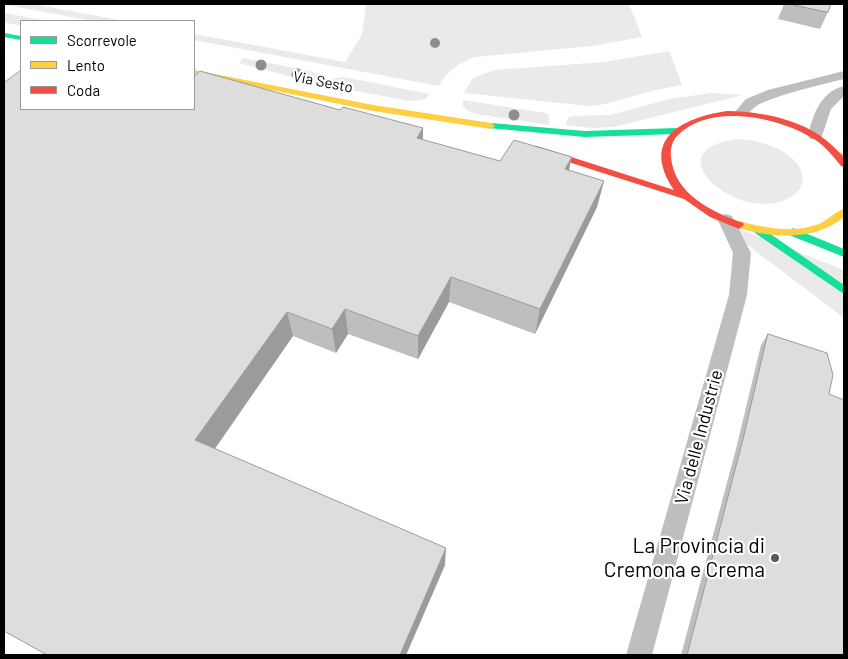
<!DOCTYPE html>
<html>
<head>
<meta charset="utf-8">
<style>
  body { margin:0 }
  #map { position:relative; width:848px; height:659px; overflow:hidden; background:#fff; font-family:Barlow,sans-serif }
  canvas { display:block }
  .frame { position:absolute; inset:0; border:5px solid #000; pointer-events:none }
  .legend { position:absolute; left:20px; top:20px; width:175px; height:90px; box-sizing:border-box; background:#fff; border:1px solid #999; margin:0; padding:6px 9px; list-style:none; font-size:15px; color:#000 }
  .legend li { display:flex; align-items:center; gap:10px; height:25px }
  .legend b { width:25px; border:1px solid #999 }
</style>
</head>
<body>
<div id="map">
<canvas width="848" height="659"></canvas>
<div class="frame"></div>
<ul class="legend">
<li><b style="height:6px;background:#16e098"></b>Scorrevole</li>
<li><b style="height:6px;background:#ffcf43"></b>Lento</li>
<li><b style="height:6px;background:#f24e42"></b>Coda</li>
</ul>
</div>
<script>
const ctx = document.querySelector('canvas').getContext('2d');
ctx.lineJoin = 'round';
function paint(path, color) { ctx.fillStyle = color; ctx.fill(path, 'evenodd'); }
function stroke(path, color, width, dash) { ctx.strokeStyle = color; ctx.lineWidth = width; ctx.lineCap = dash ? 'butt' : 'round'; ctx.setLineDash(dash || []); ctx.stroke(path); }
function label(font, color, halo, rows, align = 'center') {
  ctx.font = font + ' Barlow,sans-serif'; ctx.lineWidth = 4.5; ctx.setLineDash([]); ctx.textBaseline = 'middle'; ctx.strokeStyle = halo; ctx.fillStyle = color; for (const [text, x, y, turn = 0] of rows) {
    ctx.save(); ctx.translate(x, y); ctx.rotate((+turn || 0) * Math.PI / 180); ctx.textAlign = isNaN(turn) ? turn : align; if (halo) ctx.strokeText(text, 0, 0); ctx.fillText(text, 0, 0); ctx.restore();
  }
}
paint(new Path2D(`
  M10 4H32L125 21H93L7 5Z
  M366 4H629L642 37 593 46 474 57C459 64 447 70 439 86L194 40V34L345 62 362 35Z
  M4 13 48 21H21V26L4 22Z
  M669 51 682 85 651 91 606 104 589 106 464 93 473 78 494 70 604 62Z
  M243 58 311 71 319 75 315 83 239 63Z
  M344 77 430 94 425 99 410 101 329 86 332 79Z
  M711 93 743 95 613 127 592 128 566 125 568 118 572 116 610 115 670 99Z
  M463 100 545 113 549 115V125L476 114 468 111 463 106Z
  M738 139C754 140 768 143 782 151 808 166 812 193 779 202 730 216 655 149 738 139Z
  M712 218 844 270V318Z`), '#eaeaea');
paint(new Path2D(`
  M844 71V79C816 86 788 92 762 103 751 107 748 119 736 116L734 113 746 99 768 90Z
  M844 86V96L831 109 822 136 820 139H810L808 136C813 115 820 92 844 86Z
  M726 214 732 216 751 253 747 295 652 655H626L729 295 733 253 718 220 720 216Z`), '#bebebe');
paint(new Path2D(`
  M4 33 21 36V40L4 37Z
  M491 123 585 131 676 128 680 131 676 134 585 137 488 128 487 126Z
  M759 226 844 285V294L755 233 754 230Z
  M793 228 844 249V257L789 235 788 232Z`), '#16e098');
paint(new Path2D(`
  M194 70 373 105 491 123 495 126 491 129 373 111 194 74Z
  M839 152 844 154V161L834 155Z
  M844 209V217C814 242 771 238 735 227L734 225 739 221C764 228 796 234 821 223 829 219 836 211 844 209Z`), '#ffcf43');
paint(new Path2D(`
  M727 111C770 112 816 122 844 158V167L841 166C833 156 825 146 814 139 779 117 710 102 677 136 672 141 670 150 671 157 674 194 712 212 743 223L744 225 739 229 710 217 684 199 531 150 529 148 531 146H537L674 190C640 139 681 118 727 111Z`), '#f24e42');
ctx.fillStyle = '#8d8d8d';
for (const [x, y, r] of [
  [435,43,5],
  [261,65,5.5],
  [297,74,5.5],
  [514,115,5.5]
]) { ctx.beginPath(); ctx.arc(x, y, r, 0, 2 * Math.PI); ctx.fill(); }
paint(new Path2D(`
  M784 4H831L828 12 820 29 778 19Z
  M21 109 340 110 423 128V140L500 161 569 171 604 181 597 207 535 334 449 302 418 359 348 334 336 353 293 336 215 449 445 565 406 655H47Z
  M768 334 829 394 844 655H681L736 449 761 345Z`), '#bebebe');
paint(new Path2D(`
  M423 128V154L417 138Z
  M572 157 566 183 565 169Z
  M604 181 597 207 535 334 540 309Z
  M451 277 449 302 418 359V336Z
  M345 309 348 334 336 353 332 329Z
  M287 312 293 336 206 461 195 440Z
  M446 548 445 565 406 655H400Z`), '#9b9b9b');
const building = new Path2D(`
  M789 4H831L828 12Z
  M20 71H21V109H194V77L200 71 340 110 343 107 423 128 417 138 500 161 514 140 572 157 565 169 604 181 540 309 451 277 418 336 345 309 332 329 287 312 195 440 446 548 400 655H47L4 631V83Z
  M768 334 827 353 833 375 829 394 844 400V655H687L743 439Z`);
paint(building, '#ddd');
stroke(building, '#9b9b9b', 1);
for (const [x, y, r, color] of [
  [775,558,5,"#595959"]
]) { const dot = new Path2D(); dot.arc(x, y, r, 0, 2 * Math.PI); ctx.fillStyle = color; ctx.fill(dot); stroke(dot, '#fff', 2); }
label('15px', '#000', '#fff', [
  ["Via Sesto",323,82,11]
]);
label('18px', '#000', '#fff', [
  ["Via delle Industrie",699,437,-75]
]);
label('21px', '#000', '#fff', [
  ["La Provincia di",765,546],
  ["Cremona e Crema",765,570]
], 'right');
</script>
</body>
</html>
